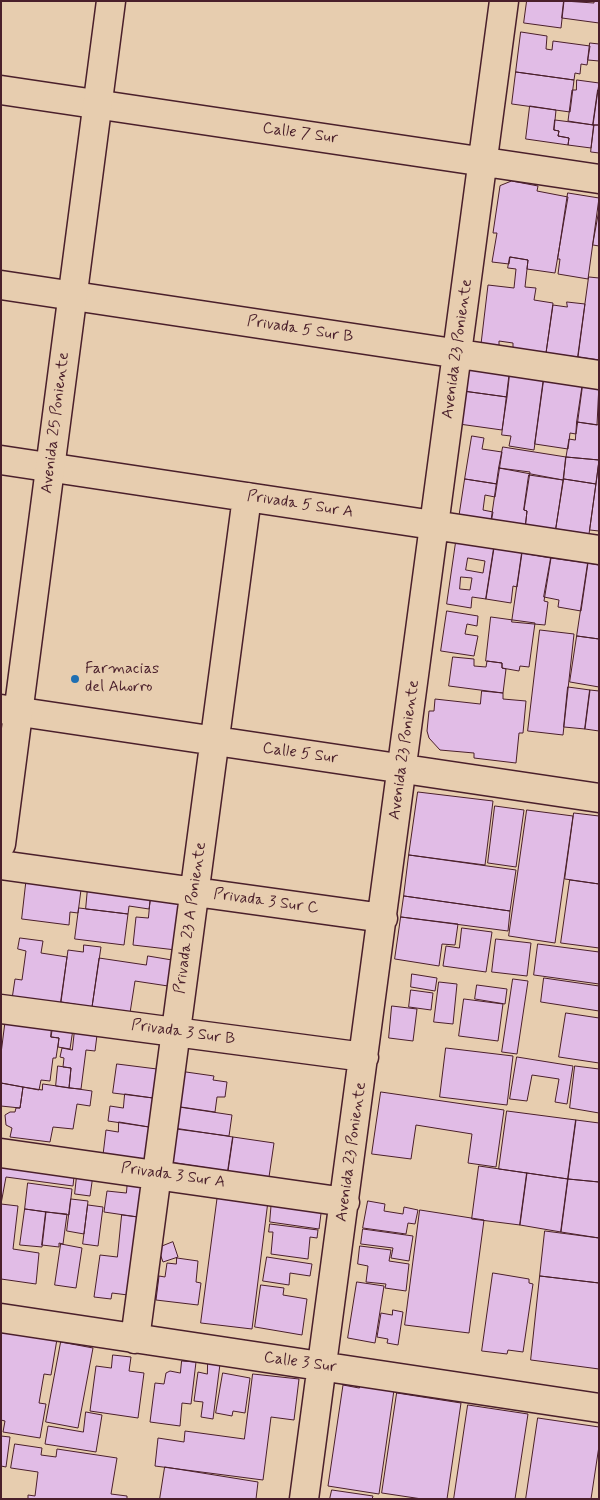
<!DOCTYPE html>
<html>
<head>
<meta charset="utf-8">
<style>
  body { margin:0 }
  #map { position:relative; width:600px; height:1500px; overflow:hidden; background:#e7cdaf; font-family:Mynerve,sans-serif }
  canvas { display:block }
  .frame { position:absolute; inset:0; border:2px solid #4a1f2b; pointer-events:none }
</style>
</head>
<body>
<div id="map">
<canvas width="600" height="1500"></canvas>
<div class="frame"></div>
</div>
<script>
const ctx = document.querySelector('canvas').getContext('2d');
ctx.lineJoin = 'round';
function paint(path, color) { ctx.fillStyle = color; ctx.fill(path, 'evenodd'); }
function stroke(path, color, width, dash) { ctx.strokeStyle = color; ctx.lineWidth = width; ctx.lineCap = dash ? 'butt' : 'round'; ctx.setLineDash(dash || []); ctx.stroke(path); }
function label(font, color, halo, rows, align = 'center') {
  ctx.font = font + ' Mynerve,sans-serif'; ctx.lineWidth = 5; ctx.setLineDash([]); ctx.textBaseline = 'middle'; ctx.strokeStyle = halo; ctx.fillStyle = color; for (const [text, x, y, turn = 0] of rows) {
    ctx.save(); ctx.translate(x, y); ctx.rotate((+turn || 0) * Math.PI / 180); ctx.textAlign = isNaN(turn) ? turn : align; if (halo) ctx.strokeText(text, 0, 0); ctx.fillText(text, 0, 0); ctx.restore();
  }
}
const building = new Path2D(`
  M527 1H564L561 28 524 23Z
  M564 1 594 3V1H599V23L562 18Z
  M521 32 547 36 546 49 552 50 553 41 590 46 587 65 581 64 580 74 575 73 574 80 516 72Z
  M590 43 599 44V61L588 60Z
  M516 72 574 80 570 112 512 104Z
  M577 80 599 83 593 125 568 121 572 90H576Z
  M598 90H599V125H593Z
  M530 106 556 110 554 130 559 131 558 136 569 138 568 145 526 139Z
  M555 120 594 125 591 148 568 145 569 138 558 136 559 131 554 130Z
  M594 125H599V153L591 152Z
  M512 181 538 186 537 191 568 197 555 273 527 269 528 260 510 257 509 264 492 262 497 233H493L500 186Z
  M568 193 599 198 588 279 558 274 560 259H558Z
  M599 210V246L593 245Z
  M510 257 528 260 525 287 536 288 534 300 553 303 546 353 513 349V343L499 341V346L481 344 488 285 514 288 516 269 508 268Z
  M589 277 599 278V360L578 357Z
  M567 302 585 304 578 357 546 353 553 305 567 307Z
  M467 364 510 370 507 397 463 391Z
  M510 370 544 377 534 450 509 446 511 436 502 435Z
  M544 377 583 382 576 434 570 433 568 449 535 444Z
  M583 382 599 384 597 425 577 422Z
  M463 391 507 397 502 430 459 424Z
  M577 422 599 425V460L566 457 569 439 575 440Z
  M472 436 484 438 482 449 502 452 497 484 465 479Z
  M503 447 566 457 563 480 499 468Z
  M566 457 599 460 596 484 564 479Z
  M599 461V531L590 530Z
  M499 468 530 472 524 510 527 511 525 529 491 523Z
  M529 475 563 480 555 534 525 529 527 511 524 510Z
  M465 479 497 484 495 497 485 495 483 510 493 512 491 523 459 518Z
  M564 479 596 484 589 534 556 529Z
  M456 542 494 548 486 599 472 597 471 608 447 604ZM468 558 485 561 483 573 466 570ZM461 577 472 578 470 590 460 589Z
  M494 548 522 553 517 587 513 586 511 603 486 599Z
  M522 553 551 558 544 601 548 602 545 625 512 622Z
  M551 558 588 563 581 611 558 607 559 600 544 597Z
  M588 563 599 565V639L577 636Z
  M447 611 478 616 477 626 467 624 465 634 478 636 474 656 441 651Z
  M491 617 535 623 529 667 520 666 519 671 502 668V663L486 661Z
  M540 630 574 634 563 735 528 731Z
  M577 636 599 639V687L570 682Z
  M453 657 474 659V666L486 667 487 661 502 663V668L506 669 503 693 449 686Z
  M568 687 590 690 585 729 564 727Z
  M590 690 599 691V731L585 729Z
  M482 691 503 693V699L526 701 523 733H519L516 763 474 758V753L440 750 429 738 427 731 429 711H434L435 699 480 704Z
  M418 792 493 801 485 865 409 855Z
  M495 806 524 810 516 867 488 863Z
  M527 810 573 816 555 943 509 936Z
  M574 813 599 816V884L565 879Z
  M409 855 516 870 510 911 404 896Z
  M27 875 82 882 78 913 70 912 69 925 22 919Z
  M570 880 599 884V948L561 943Z
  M88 887 151 895 149 909 129 906 128 914 86 909Z
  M151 895 182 899 176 950 133 945 136 917 148 918Z
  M404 896 510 911 508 931 401 917Z
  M79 908 128 914 124 945 75 939Z
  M401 917 458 924 455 945 442 944 439 966 395 959Z
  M462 928 492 932 486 972 443 966 446 946 459 948Z
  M20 938 43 941 41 953 67 957 60 1006 12 999 15 979 22 980 26 951 18 949Z
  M496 939 531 943 527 976 492 972Z
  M538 944 599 952V984L534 975Z
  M84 945 101 947 92 1007 61 1002 68 950 83 952Z
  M148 956 172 960 168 986 135 981 130 1013 92 1007 99 958 146 965Z
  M412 974 437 978 435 991 411 987Z
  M544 978 599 986V1011L541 1002Z
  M513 979 528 981 517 1054 502 1052Z
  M439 982 457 984 453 1024 434 1022Z
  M477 985 507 989 505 1004 475 999Z
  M411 990 433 993 431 1010 409 1007Z
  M464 999 503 1004 498 1041 459 1036Z
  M392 1006 417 1009 413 1041 389 1038Z
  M566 1013 599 1018V1063L559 1057Z
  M6 1017 53 1024 51 1037 59 1038 56 1058H53L50 1081 41 1080 39 1090 1 1083V1054Z
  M52 1026 73 1029 70 1049 58 1047 59 1038 51 1037Z
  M75 1029 97 1035 95 1051 86 1050 81 1089 69 1088 71 1068 63 1067 64 1058 60 1057 62 1048 72 1050Z
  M446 1048 513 1056 507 1105 440 1097Z
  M517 1057 573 1066 567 1104 555 1102 559 1079 532 1075 527 1101 510 1099Z
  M117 1064 157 1069 153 1098 113 1093Z
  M58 1066 71 1068 69 1088 56 1086Z
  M575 1066 599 1069V1113L570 1108Z
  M179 1071 214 1076 213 1080 227 1082 225 1097H217L215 1112 174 1106Z
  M1 1083 23 1087 20 1108 1 1106Z
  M43 1084 92 1091 90 1106 77 1104 73 1129 53 1127 50 1142 10 1137 12 1128 6 1125 5 1115 10 1112H15L16 1108H20L23 1087 42 1090Z
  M381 1092 504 1110 496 1167 468 1163 472 1134 416 1125 411 1159 372 1154Z
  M125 1094 153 1098 149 1127 108 1121 110 1106 123 1108Z
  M179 1107 232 1115 229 1136 176 1129Z
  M507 1111 576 1120 568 1179 499 1169Z
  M576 1120 599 1123V1182L568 1179Z
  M119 1122 149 1127 145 1161 103 1155 106 1130 118 1132Z
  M174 1128 233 1137 228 1171 169 1162Z
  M233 1137 274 1143 269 1177 228 1171Z
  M1 1157 75 1167 73 1186 6 1177 1 1204Z
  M78 1166 94 1168 90 1196 75 1194Z
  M479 1166 527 1173 520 1225 472 1219Z
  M527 1173 568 1179 561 1232 520 1225Z
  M568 1179 599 1182V1238L561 1232Z
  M128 1180 143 1182 138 1217 104 1212 107 1191 126 1193Z
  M28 1183 72 1189 69 1215 25 1209Z
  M218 1194 268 1201 252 1329 201 1323Z
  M71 1199 88 1201 84 1234 67 1231Z
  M272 1199 322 1206 319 1229 270 1222Z
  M368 1201 385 1204 384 1211 403 1214 404 1207 418 1210 415 1224 408 1223 406 1234 363 1228Z
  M1 1204 18 1206 13 1249 39 1253 36 1284 1 1279Z
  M88 1205 103 1207 98 1246 83 1244Z
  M25 1209 46 1212 42 1247 20 1245Z
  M420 1210 484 1220 469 1333 405 1325Z
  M46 1212 67 1214 63 1244 59 1243V1247L42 1245Z
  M122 1215 138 1217 128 1295 112 1293 111 1299 94 1297 100 1255 117 1257Z
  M270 1224 318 1230 317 1238 310 1237 308 1259 271 1254 273 1232H269Z
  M363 1229 413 1236 409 1261 391 1258 393 1248 361 1244Z
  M545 1231 599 1238V1283L540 1276Z
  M173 1242 178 1257 163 1262 158 1248Z
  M61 1244 82 1248 76 1288 55 1285Z
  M360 1246 391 1250 389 1261 409 1264 406 1291 385 1288 386 1284 366 1282 368 1266 358 1264Z
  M267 1257 312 1264 310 1276 290 1273 289 1285 263 1281Z
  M177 1258 198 1261 196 1282 201 1283 198 1305 156 1300 159 1276 165 1277 167 1263 176 1264Z
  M493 1273 529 1279V1283L533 1284 523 1352 508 1350 507 1354 482 1351Z
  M540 1276 599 1283V1369L531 1360Z
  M357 1282 384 1286 375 1343 348 1338Z
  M261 1285 284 1288 283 1295 307 1299 302 1335 255 1327Z
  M393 1310 403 1312 398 1345 387 1343 388 1339 377 1337 381 1313 392 1315Z
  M1 1330 57 1339 51 1375 44 1374 39 1403 46 1404 40 1438 3 1432 5 1421 1 1420Z
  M61 1342 93 1348 78 1428 46 1422Z
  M113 1355 131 1357 129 1371 144 1373 138 1418 90 1411 96 1366 111 1368Z
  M182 1361 196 1362 191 1404 182 1403 180 1426 150 1422 155 1383 164 1384 166 1373 170 1371 180 1373Z
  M208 1363 220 1364 213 1419 201 1417 203 1402 194 1401 198 1372 207 1374Z
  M223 1373 250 1378 245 1413 233 1411 232 1416 216 1413Z
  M253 1374 299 1379 294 1420 271 1417 263 1480 155 1466 158 1438 184 1442 185 1431 244 1439Z
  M361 1378 395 1383 379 1494 328 1486 343 1385 359 1388Z
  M397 1393 461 1403 447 1499H422L382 1493Z
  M468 1405 528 1414 515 1499H454Z
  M86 1412 102 1415 96 1452 45 1444 48 1426 83 1432Z
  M538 1418 599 1427V1446L591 1499H526Z
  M1 1436 10 1437 6 1467 1 1466Z
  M15 1444 42 1448 41 1455 56 1457 57 1449 117 1458 111 1494 127 1496V1499H28V1495L35 1496 38 1472 11 1468Z
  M165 1467 258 1482 256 1499H160Z
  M332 1490 373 1496 372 1499H330Z`);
paint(building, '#e1bce6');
stroke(building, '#4a1f2b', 1);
const minor = new Path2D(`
  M1 90 599 179
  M1 285 599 375
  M1 460 599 550
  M1 709 599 798
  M1 865 383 918
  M1 1009 364 1057
  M1 1153 345 1202
  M1 1318 599 1408
  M135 1339 247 497
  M304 1499 504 1`);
const major = new Path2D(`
  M1 844 111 1`);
stroke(minor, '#4a1f2b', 31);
stroke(major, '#4a1f2b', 31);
stroke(minor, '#e7cdaf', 28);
stroke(major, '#e7cdaf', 28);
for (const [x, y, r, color] of [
  [75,679,5,"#1f6fb2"]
]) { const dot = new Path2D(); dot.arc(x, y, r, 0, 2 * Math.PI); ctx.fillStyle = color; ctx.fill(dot); stroke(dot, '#e7cdaf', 2); }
label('16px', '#4a1f2b', '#e7cdaf', [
  ["Calle 7 Sur",300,134,8],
  ["Privada 5 Sur B",300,330,9],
  ["Avenida 23 Poniente",458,349,-82],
  ["Avenida 25 Poniente",56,423,-83],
  ["Privada 5 Sur A",300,505,9],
  ["Avenida 23 Poniente",405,750,-82],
  ["Calle 5 Sur",300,754,8],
  ["Privada 3 Sur C",266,902,8],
  ["Privada 23 A Poniente",191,918,-82],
  ["Privada 3 Sur B",183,1033,8],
  ["Avenida 23 Poniente",352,1152,-82],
  ["Privada 3 Sur A",173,1176,8],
  ["Calle 3 Sur",300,1363,8]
]);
label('16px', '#4a1f2b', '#e7cdaf', [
  ["Farmacias",85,670],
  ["del Ahorro",85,688]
], 'left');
</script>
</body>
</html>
